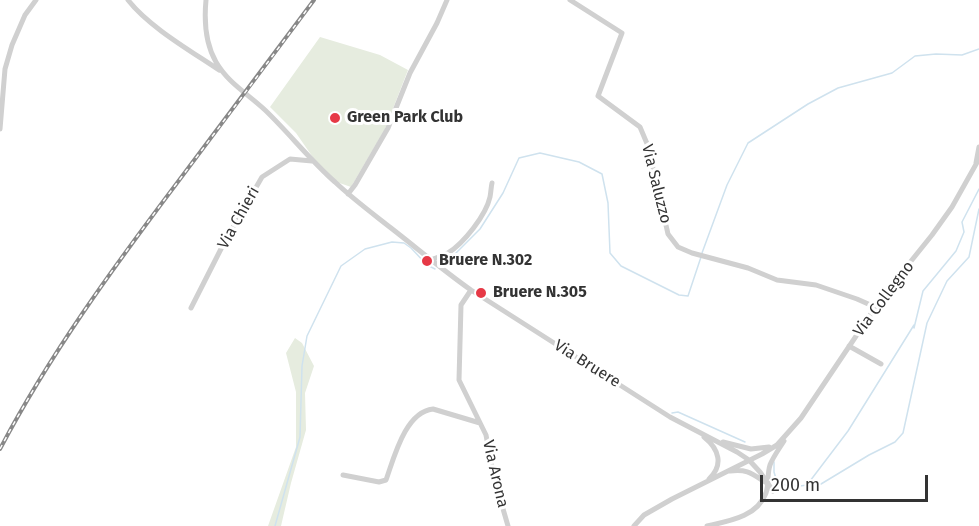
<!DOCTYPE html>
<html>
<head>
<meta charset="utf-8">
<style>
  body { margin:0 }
  #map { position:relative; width:979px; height:526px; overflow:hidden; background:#fff; font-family:"Fira Sans",sans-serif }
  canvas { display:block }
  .scale { position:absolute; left:760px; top:475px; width:168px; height:27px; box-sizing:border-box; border:3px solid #333; border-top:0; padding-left:8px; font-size:18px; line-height:21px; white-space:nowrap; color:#333; -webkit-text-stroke:4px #fff; paint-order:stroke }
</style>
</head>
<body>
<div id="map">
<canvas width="979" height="526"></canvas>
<div class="scale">200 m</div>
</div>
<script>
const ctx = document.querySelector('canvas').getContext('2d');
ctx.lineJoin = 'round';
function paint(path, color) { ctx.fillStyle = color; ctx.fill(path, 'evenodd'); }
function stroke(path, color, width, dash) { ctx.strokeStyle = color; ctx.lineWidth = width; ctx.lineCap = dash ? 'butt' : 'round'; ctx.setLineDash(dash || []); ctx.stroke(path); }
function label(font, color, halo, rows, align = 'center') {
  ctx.font = font + ' "Fira Sans",sans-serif'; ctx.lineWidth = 6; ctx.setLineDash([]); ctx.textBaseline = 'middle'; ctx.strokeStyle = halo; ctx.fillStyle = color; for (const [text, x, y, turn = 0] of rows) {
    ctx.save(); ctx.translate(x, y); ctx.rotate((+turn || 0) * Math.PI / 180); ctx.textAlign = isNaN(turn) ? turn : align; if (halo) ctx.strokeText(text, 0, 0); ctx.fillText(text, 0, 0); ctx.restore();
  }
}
paint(new Path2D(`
  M320 37 380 55 408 70 385 129 351 187 328 179 296 133 270 107Z
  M295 338 302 343 314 366 305 393 306 430 291 483 281 526H268L296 447V392L286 353Z`), '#e6ecdf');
stroke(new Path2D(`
  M702 253 727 185 748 143 808 104 838 88 892 73 915 56 936 54 962 55 979 49
  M443 266 480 229 503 193 519 158 540 153 579 162 602 174 608 203 610 253 621 266 679 295 688 296 701 257
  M672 413 678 412 745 442
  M774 462C774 465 774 469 774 472 777 489 795 487 807 485L848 431 914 325V328L923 291 956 251 964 232 962 222 979 189
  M808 485 821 484 869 455 895 442 903 433 927 323 947 281 969 257 979 209
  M275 526 300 437 302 366 307 336 341 266 365 249 392 242 404 243 411 248 427 265 435 269`), '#cfe2ee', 1.5);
stroke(new Path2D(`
  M128 0C149 27 191 51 219 70
  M206 0C204 21 205 43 216 62 228 83 248 94 265 110 289 133 310 160 335 182 353 199 372 213 391 228 418 249 444 271 471 290L670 417 737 452 749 460 760 472 773 491
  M570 0 622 33 598 96 640 127 648 146 668 234 678 247 692 253 748 268 777 280 816 285 857 299 875 307
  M0 129 5 69 12 45 25 15 36 0
  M976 163 979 147
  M348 194 355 185 388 128 410 73 437 23 447 0
  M431 260C436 258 443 256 448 253 464 243 486 215 490 197 491 192 491 187 492 183
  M471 290 461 305 459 380 486 435 494 478 508 526
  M191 308 225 241 262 177 290 159 312 161
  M849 346 881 364
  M704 437C719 449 724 465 709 479
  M723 442 751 449 769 447
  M730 471C747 469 751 473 765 482
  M343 475 379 482 386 480C394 458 405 412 433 409L480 423
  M634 526 644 515 672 499 762 454 777 445 801 418 883 296 932 235 952 207 979 159
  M707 526C729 521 757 517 766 493 769 484 767 474 770 465 773 457 779 449 784 441`), '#d0d0d0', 5);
const rail = new Path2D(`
  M0 449C50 354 113 268 177 183 223 122 269 61 314 0`);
stroke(rail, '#888', 4);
stroke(rail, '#fff', 1.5, [4.5]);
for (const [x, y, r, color] of [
  [335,118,6,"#e63946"],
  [427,261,6,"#e63946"],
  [481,293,6,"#e63946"]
]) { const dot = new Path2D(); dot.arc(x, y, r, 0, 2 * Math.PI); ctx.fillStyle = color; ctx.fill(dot); stroke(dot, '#fff', 2); }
label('bold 16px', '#333', '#fff', [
  ["Green Park Club",347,118],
  ["Bruere N.302",439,261],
  ["Bruere N.305",493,293]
], 'left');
label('16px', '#333', '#fff', [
  ["Via Saluzzo",656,184,76],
  ["Via Chieri",239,218,-61],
  ["Via Collegno",884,299,-53],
  ["Via Bruere",587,364,32],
  ["Via Arona",495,474,77]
]);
</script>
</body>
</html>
